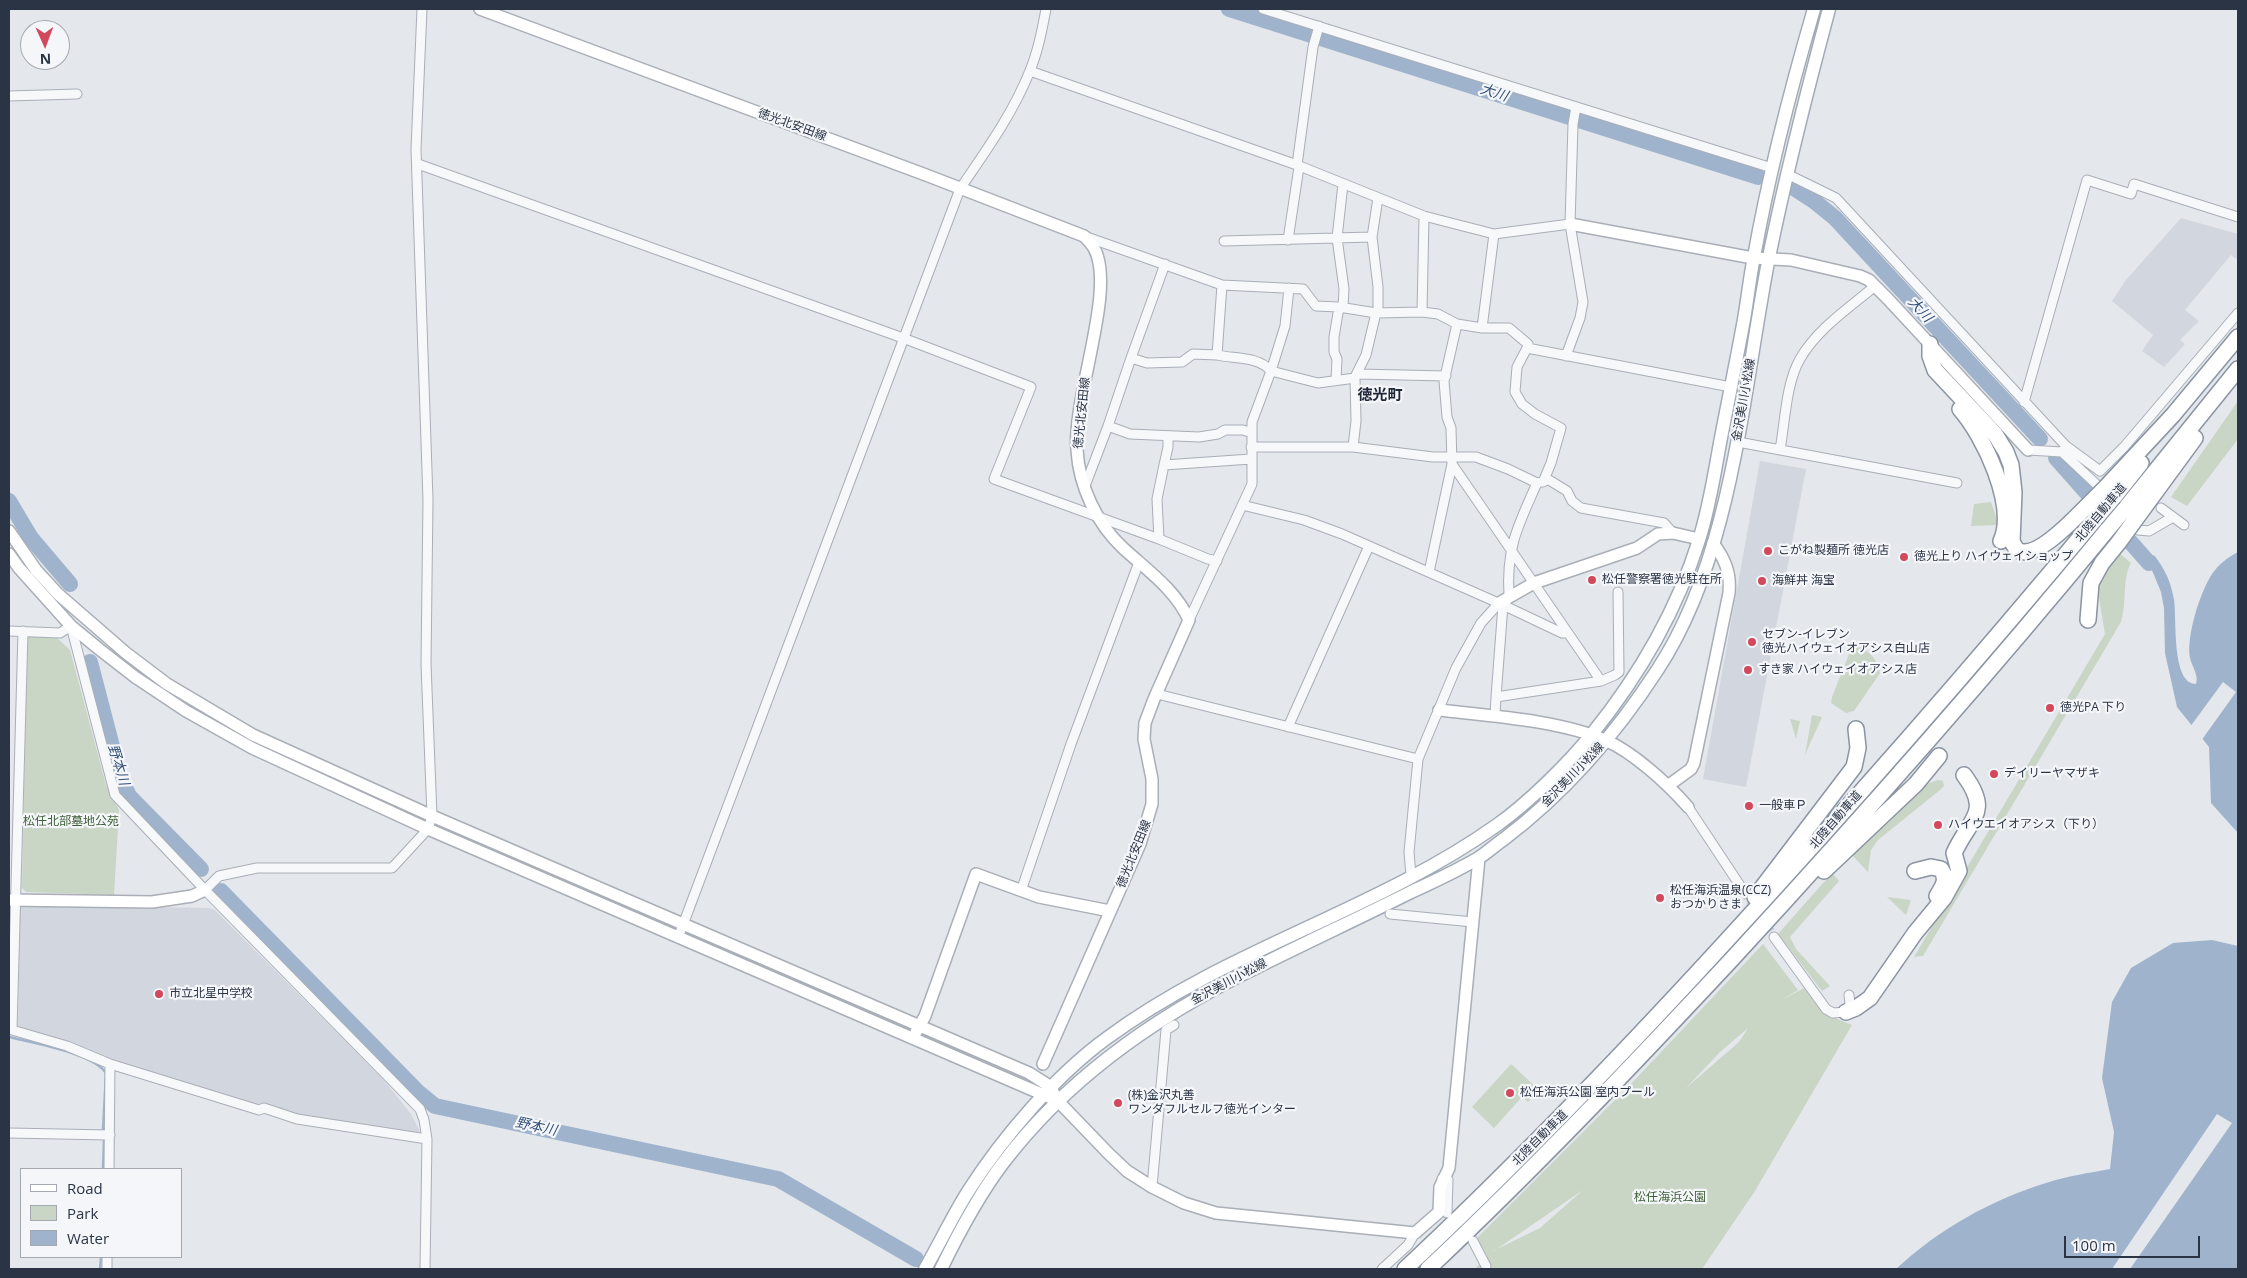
<!DOCTYPE html>
<html>
<head>
<meta charset="utf-8">
<style>
  body { margin:0 }
  #map { position:relative; width:2247px; height:1278px; overflow:hidden; background:#e4e7ec; font-family:"Open Sans",sans-serif }
  canvas { display:block }
  .frame { position:absolute; inset:0; border:10px solid #2b3445; pointer-events:none }
  .legend { position:absolute; left:20px; top:1168px; width:162px; height:90px; box-sizing:border-box; background:#f4f6f9; border:1px solid #a4a8b1; margin:0; padding:6px 9px; list-style:none; font-size:15px; color:#2b3445 }
  .legend li { display:flex; align-items:center; gap:10px; height:25px }
  .legend b { width:25px; border:1px solid #a4a8b1 }
  .north { position:absolute; left:20px; top:20px; width:50px; height:50px; box-sizing:border-box; background:#f4f6f9; border:1px solid #a4a8b1; border-radius:50%; rotate:178deg; font-size:14px; font-weight:700; line-height:20px; text-align:center; color:#2b3445 }
  .north::after { content:''; display:block; margin:auto; width:18px; height:22px; background:#d1495b; clip-path:polygon(50% 0,100% 100%,50% 72%,0 100%) }
  .scale { position:absolute; left:2064px; top:1236px; width:136px; height:22px; box-sizing:border-box; border:2px solid #2b3445; border-top:0; padding-left:6px; font-size:15px; line-height:18px; white-space:nowrap; color:#2b3445; -webkit-text-stroke:4px #f4f6f9; paint-order:stroke }
</style>
</head>
<body>
<div id="map">
<canvas width="2247" height="1278"></canvas>
<div class="frame"></div>
<ul class="legend">
<li><b style="height:6px;background:#fff"></b>Road</li>
<li><b style="height:14px;background:#c9d6c5"></b>Park</li>
<li><b style="height:14px;background:#9fb4cc"></b>Water</li>
</ul>
<div class="north">N</div>
<div class="scale">100 m</div>
</div>
<script>
const ctx = document.querySelector('canvas').getContext('2d');
ctx.lineJoin = 'round';
function paint(path, color) { ctx.fillStyle = color; ctx.fill(path, 'evenodd'); }
function stroke(path, color, width, dash) { ctx.strokeStyle = color; ctx.lineWidth = width; ctx.lineCap = dash ? 'butt' : 'round'; ctx.setLineDash(dash || []); ctx.stroke(path); }
function label(font, color, halo, rows, align = 'center') {
  ctx.font = font + ' "Open Sans","Noto Sans JP",sans-serif'; ctx.lineWidth = 4.5; ctx.setLineDash([]); ctx.textBaseline = 'middle'; ctx.strokeStyle = halo; ctx.fillStyle = color; for (const [text, x, y, turn = 0] of rows) {
    ctx.save(); ctx.translate(x, y); ctx.rotate((+turn || 0) * Math.PI / 180); ctx.textAlign = isNaN(turn) ? turn : align; if (halo) ctx.strokeText(text, 0, 0); ctx.fillText(text, 0, 0); ctx.restore();
  }
}
paint(new Path2D(`
  M2181 218 2238 234V260L2231 255 2185 310 2199 321 2180 340 2185 344 2164 367 2142 351 2153 335 2112 301 2126 280Z
  M1760 461 1806 469 1746 787 1703 779Z
  M24 905 209 908 215 910 383 1079 411 1114 420 1132 418 1135 303 1117 259 1106 113 1063 18 1027 20 908Z`), '#d2d6de');
paint(new Path2D(`
  M2238 401V439L2187 506 2171 497Z
  M1991 502 1999 525 1971 526 1974 504Z
  M2119 553 2131 563C2122 578 2127 603 2121 622L1923 956 1914 957 2105 634 2097 586 2102 572Z
  M31 636H55L70 650 106 785 119 810 114 895 26 892 22 888 27 644V639Z
  M1853 644C1867 648 1878 659 1880 673L1854 711 1846 713 1831 703 1832 697Z
  M1812 715 1822 717 1805 755Z
  M1790 719 1800 721 1796 739Z
  M1938 780 1943 781 1944 786 1940 790 1878 840 1871 850 1868 872 1851 854 1888 823 1929 783Z
  M1832 873 1839 881 1790 937 1796 949 1830 986 1822 991 1778 934Z
  M1887 897 1911 900 1906 915Z
  M1763 944 1798 990 1782 1000 1804 988C1819 1009 1828 1016 1852 1025L1755 1191 1702 1269H1475L1487 1256 1477 1238 1628 1087ZM1748 1028 1739 1042 1686 1088 1720 1052ZM1583 1190 1540 1228 1493 1251H1494Z
  M1511 1064 1539 1090 1528 1102 1522 1097 1494 1128 1472 1107Z`), '#c9d6c5');
paint(new Path2D(`
  M2238 552V833L2211 803 2209 747 2177 707 2165 653 2164 608 2161 592 2149 563 2154 555C2165 569 2171 582 2174 600 2177 618 2171 684 2196 684 2199 675 2192 667 2190 658 2186 637 2200 592 2212 574 2219 564 2228 557 2238 552Z
  M2212 940 2238 946V1269H1896C1939 1229 1991 1200 2046 1183 2067 1176 2089 1173 2110 1169L2114 1132 2102 1078 2112 1002 2131 968 2173 943Z`), '#9fb4cc');
paint(new Path2D(`
  M2223 682 2236 692 2201 741 2190 727Z
  M2217 1114 2232 1123 2130 1269H2112Z`), '#e4e7ec');
stroke(new Path2D(`
  M9 1037C33 1043 93 1053 106 1073L103 1130
  M103 1169 104 1140
  M100 1269 101 1257`), '#9fb4cc', 2.5);
stroke(new Path2D(`
  M1229 9 1758 177
  M1794 188 1814 201 1835 218 2040 439
  M2056 458 2149 563
  M9 501 31 538 70 584
  M90 662 120 777 129 796 201 869
  M221 891 419 1093 435 1106 778 1179 916 1259`), '#9fb4cc', 16);
stroke(new Path2D(`
  M1743 890 1774 937`), '#bfc3cb', 9, [9, 4.5]);
const street = new Path2D(`
  M422 9 416 149 428 500 426 664 432 816 428 829 392 868H257L219 876 205 890 420 1109 424 1120 427 1139 425 1269
  M1263 9 1772 168
  M1030 71 1297 165 1424 216 1494 234 1570 224
  M9 96 77 94
  M418 164 903 338 1031 387 994 479 1159 539
  M1297 165 1313 47 1319 26
  M1787 174 1836 198 2066 446 2100 471 2124 447 2238 313
  M1343 184 1337 238 1344 289 1343 308
  M1378 198 1372 237 1378 287V313
  M1084 236 1222 285 1303 289 1316 306 1339 307 1376 313 1422 312 1438 314 1457 324 1482 328H1509L1528 344 1527 348 1731 387
  M1288 240 1299 167
  M1224 241 1372 237
  M1165 264 1131 358 1147 363 1182 362 1193 354 1217 355
  M1289 288 1285 326 1271 371 1318 383 1355 378 1356 421 1353 447
  M1422 312 1424 216
  M1457 324 1444 381 1447 417 1451 428 1452 464 1601 681
  M1482 328 1494 234
  M1527 348 1517 367 1515 392 1522 404 1535 414 1561 428 1551 463 1543 482
  M1566 356 1580 318 1583 302 1570 224 1573 124 1576 107
  M1358 374 1446 376
  M1355 377 1366 355 1376 313
  M1336 380 1337 359 1334 352V337L1339 307
  M2024 402 2087 180 2131 194 2134 184 2238 217
  M1108 426 1131 358
  M1738 442 1957 483
  M1251 447H1353L1433 457H1476L1508 469 1537 483 1549 480 1567 491 1572 501 1581 508 1664 523 1673 533
  M1780 450C1785 422 1786 383 1800 359 1817 329 1849 308 1875 286
  M2028 450 2062 452 2065 448
  M2062 452 2096 484 2138 530 2149 531 2173 517
  M1164 465 1168 447V436
  M1085 486 1108 426 1130 434 1199 437 1218 434 1225 430H1243L1252 433
  M1242 505 1304 520 1342 534 1503 605 1562 633H1568
  M2161 508 2184 525
  M1217 561 1208 559 1159 539 1157 499 1164 465 1251 459
  M1429 572 1452 464
  M1509 596C1506 547 1518 526 1537 483
  M1503 605 1496 697 1601 681 1615 675 1619 672 1618 592
  M1189 620 1252 484V422L1271 371C1258 356 1234 359 1217 355L1222 285
  M9 631 60 633 71 626 115 795 205 890
  M23 631 12 1030 67 1046 110 1064 259 1110 264 1108 297 1119 427 1139
  M1157 694 1418 759
  M1495 716 1496 697
  M1288 727 1369 546
  M1688 807 1743 890
  M1411 876 1409 852 1418 759 1456 668 1481 623 1499 603
  M1021 891 1071 744 1139 562
  M1390 914 1473 922
  M1774 937 1826 1009 1833 1013 1846 1012 1850 1003 1849 995
  M678 938 960 189C985 152 1012 115 1029 73 1038 52 1042 30 1046 9
  M9 1133 110 1135
  M109 1169 110 1064
  M1442 1179 1448 1180 1447 1213
  M1152 1187 1166 1030 1174 1025
  M1473 1241 1486 1266
  M107 1269V1257
  M1382 1269 1408 1245 1415 1233`);
const secondary = new Path2D(`
  M480 9 926 175 1084 236C1087 239 1091 243 1094 248 1117 289 1072 398 1077 450 1079 486 1097 524 1123 548 1147 570 1176 590 1189 620L1154 699 1145 723 1144 739 1152 779V804L1140 844 1043 1064
  M1570 224 1753 258 1791 260 1860 276 1869 280 1888 299 2028 450
  M9 531 36 570 58 594 126 653 167 684 253 735 432 816 1029 1073 1051 1087 1057 1100 1109 1154 1127 1171 1152 1187 1184 1203 1216 1213 1415 1233 1439 1212 1440 1187 1449 1168 1479 858
  M9 554 19 568 71 626 99 649 135 677 186 711 252 748 428 829 1051 1098
  M1499 603 1534 583 1637 548 1658 534 1673 533 1699 539
  M1439 710C1490 716 1558 720 1605 740 1633 752 1668 784 1688 807
  M1669 785 1691 769 1694 763 1729 593C1731 573 1725 559 1713 543
  M9 900 152 902 192 896 205 890
  M916 1032 925 1016 976 874 1039 897 1110 911`);
const primary = new Path2D(`
  M925 1269C940 1243 953 1215 969 1190 1003 1137 1056 1075 1107 1038 1227 949 1376 911 1497 825 1527 804 1569 763 1592 734 1638 677 1677 610 1699 540 1709 509 1714 476 1720 443 1727 406 1735 368 1742 330 1747 306 1749 281 1754 257 1769 173 1790 91 1814 9
  M941 1269C959 1232 978 1196 1003 1163 1069 1076 1158 1015 1255 968 1307 942 1359 918 1411 892 1433 882 1456 871 1477 859 1487 853 1495 845 1504 839 1566 792 1616 734 1658 669 1733 555 1743 389 1769 257 1786 174 1807 91 1829 9`);
const highway = new Path2D(`
  M1930 344V356L1935 370 1995 434 2006 452 2011 465 2014 492 2012 542 2017 550C2036 561 2074 519 2087 506
  M1960 409C1984 436 2017 506 2001 541
  M2106 487 2173 415 2238 337
  M2114 497 2141 463
  M2124 510 2238 369
  M2135 520 2195 438
  M2088 620 2091 583 2102 563 2119 542
  M1824 871 1916 784 1939 756
  M1915 871 1931 867 1941 869C1948 880 1943 886 1937 896
  M1755 897 1854 767 1858 748 1856 729
  M1846 1012 1856 1008 1870 998 1915 933 1944 898 1959 871 1954 853C1970 818 1992 813 1964 775
  M1405 1269C1514 1167 1617 1060 1718 950 1848 809 1974 665 2097 517
  M1428 1269C1533 1170 1633 1065 1732 959 1861 819 1987 676 2108 529`);
stroke(street, '#a9aeb7', 11);
stroke(secondary, '#a9aeb7', 14);
stroke(primary, '#a3abb8', 15);
stroke(highway, '#8b94a3', 18);
stroke(street, '#f7f8fa', 9);
stroke(secondary, '#fff', 11);
stroke(primary, '#fff', 12);
stroke(highway, '#fff', 15);
const highwayBridge = new Path2D(`
  M2087 506 2106 487
  M2097 517 2114 497
  M2108 529 2124 510
  M2119 542 2135 520`);
stroke(highwayBridge, '#8b94a3', 18, []);
stroke(highwayBridge, '#fff', 15);
for (const [x, y, r, color] of [
  [1768,551,5,"#d1495b"],
  [1904,557,5,"#d1495b"],
  [1592,580,5,"#d1495b"],
  [1762,581,5,"#d1495b"],
  [1752,642,5,"#d1495b"],
  [1748,670,5,"#d1495b"],
  [2050,708,5,"#d1495b"],
  [1994,774,5,"#d1495b"],
  [1749,806,5,"#d1495b"],
  [1938,825,5,"#d1495b"],
  [1660,898,5,"#d1495b"],
  [159,994,5,"#d1495b"],
  [1510,1093,5,"#d1495b"],
  [1118,1103,5,"#d1495b"]
]) { const dot = new Path2D(); dot.arc(x, y, r, 0, 2 * Math.PI); ctx.fillStyle = color; ctx.fill(dot); stroke(dot, '#f4f6f9', 2); }
label('12px', '#2b3445', '#f4f6f9', [
  ["徳光北安田線",792,125,20],
  ["金沢美川小松線",1744,400,-80],
  ["徳光北安田線",1082,413,-84],
  ["北陸自動車道",2101,513,-50],
  ["金沢美川小松線",1573,775,-46],
  ["北陸自動車道",1836,820,-49],
  ["徳光北安田線",1134,854,-68],
  ["金沢美川小松線",1229,982,-28],
  ["北陸自動車道",1540,1138,-45]
]);
label('12px', '#2b3445', '#f4f6f9', [
  ["こがね製麺所 徳光店",1778,551],
  ["徳光上り ハイウェイショップ",1914,557],
  ["松任警察署徳光駐在所",1602,580],
  ["海鮮丼 海宝",1772,581],
  ["セブン-イレブン",1762,635],
  ["徳光ハイウェイオアシス白山店",1762,649],
  ["すき家 ハイウェイオアシス店",1758,670],
  ["徳光PA 下り",2060,708],
  ["デイリーヤマザキ",2004,774],
  ["一般車Ｐ",1759,806],
  ["ハイウエイオアシス（下り）",1948,825],
  ["松任海浜温泉(CCZ)",1670,891],
  ["おつかりさま",1670,905],
  ["市立北星中学校",169,994],
  ["松任海浜公園 室内プール",1520,1093],
  ["(株)金沢丸善",1128,1096],
  ["ワンダフルセルフ徳光インター",1128,1110]
], 'left');
label('12px', '#3f6138', '#f4f6f9', [
  ["松任北部墓地公苑",71,822],
  ["松任海浜公園",1670,1198]
]);
label('italic 14px', '#34527a', '#f4f6f9', [
  ["大川",1494,93,18],
  ["大川",1920,310,47],
  ["野本川",118,765,73],
  ["野本川",536,1127,12]
]);
label('bold 15px', '#1d2536', '#f4f6f9', [
  ["徳光町",1380,396]
]);
</script>
</body>
</html>
